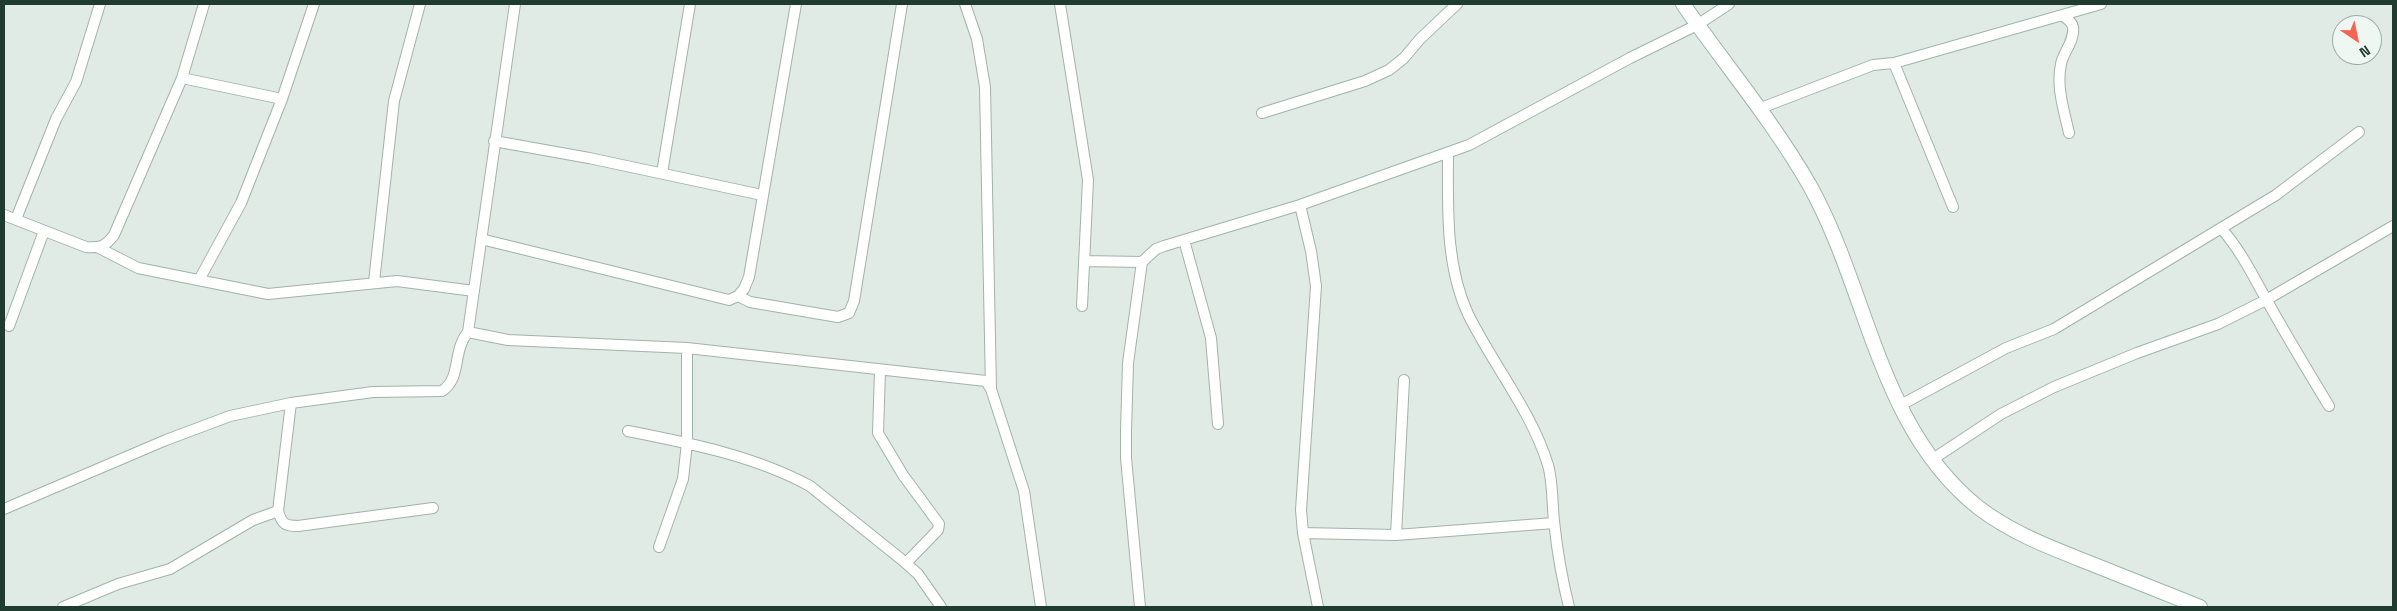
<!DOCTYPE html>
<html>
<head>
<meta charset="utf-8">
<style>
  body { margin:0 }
  #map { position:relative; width:2397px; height:611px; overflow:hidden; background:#dfebe4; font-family:"Space Grotesk",sans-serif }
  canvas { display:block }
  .frame { position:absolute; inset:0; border:5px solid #203b30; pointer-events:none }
  .north { position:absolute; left:2332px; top:15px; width:50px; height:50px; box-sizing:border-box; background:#eff7f2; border:1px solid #9caca4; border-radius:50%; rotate:146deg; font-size:14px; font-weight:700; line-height:20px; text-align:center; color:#203b30 }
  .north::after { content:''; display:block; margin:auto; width:18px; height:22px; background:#f66452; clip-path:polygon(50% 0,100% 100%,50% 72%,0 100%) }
</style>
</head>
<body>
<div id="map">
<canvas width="2397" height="611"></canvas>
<div class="frame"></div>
<div class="north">N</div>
</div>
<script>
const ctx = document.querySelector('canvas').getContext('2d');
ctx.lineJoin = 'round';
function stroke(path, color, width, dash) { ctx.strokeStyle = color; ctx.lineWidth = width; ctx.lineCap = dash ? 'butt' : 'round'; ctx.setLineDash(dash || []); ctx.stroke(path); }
const minor = new Path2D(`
  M965 4 977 39 985 87 991 389
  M1060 4 1088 180 1082 306
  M2063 16C2068 19 2072 22 2073 27 2075 41 2063 52 2061 64 2056 87 2064 110 2069 133
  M1894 63 1953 207
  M182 78 282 99
  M1761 108 1873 65 1894 63 2101 4
  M1262 113 1365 81 1389 70 1404 58 1420 39 1457 4
  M494 141 589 158 762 195
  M1448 153C1448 207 1445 264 1468 314 1493 365 1531 410 1548 465 1553 482 1552 503 1554 521 1557 550 1562 579 1569 607
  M662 173 690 4
  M1300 205 1311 251 1316 286 1301 510 1303 533 1318 607
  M4 215 86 247C100 248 105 247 114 235L182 78 204 4
  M16 219 56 119 76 82 100 4
  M2221 228C2242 252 2254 278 2270 306 2289 340 2309 373 2329 406
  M481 239 729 300 738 296 744 289 749 277 796 4
  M1184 240 1211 338 1218 424
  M99 248 138 268 268 294 397 281 474 291
  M1084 261 1142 262
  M199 280 241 203 282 99 314 4
  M374 282 394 101 420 4
  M738 296 750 302 838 317 849 313 854 301 902 4
  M9 326 44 231
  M468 332 515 4
  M880 371 878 433 903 475 939 524 938 530 906 563
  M291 403 278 511C282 524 285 526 298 526L433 508
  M1899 406 2006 348 2054 329 2276 195 2359 132
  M628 431C689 443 755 456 810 486L901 559 918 574 941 607
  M1933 459 2001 414 2054 387 2137 353 2218 324 2266 300 2393 226
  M4 509 166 440 230 416 291 403 373 392 442 391C462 378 452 351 468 332L508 340 687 348 986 381 991 389 1024 491 1041 607
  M1303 533 1396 535 1554 523
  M1396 535 1404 380
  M659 547 683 479 687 443V348
  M63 607 118 584 170 569 253 520 278 511
  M1140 607 1126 458V431L1128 363 1142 262 1156 249 1164 246 1300 205 1469 145 1630 58 1697 25 1729 4`);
const secondary = new Path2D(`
  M1683 4C1725 65 1773 121 1810 186 1869 292 1878 428 1979 508 2012 533 2049 547 2087 562 2125 577 2162 592 2200 607`);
stroke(minor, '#a2b3aa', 12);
stroke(secondary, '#9eb7aa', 16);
stroke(minor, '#fff', 10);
stroke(secondary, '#fff', 14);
</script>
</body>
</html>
